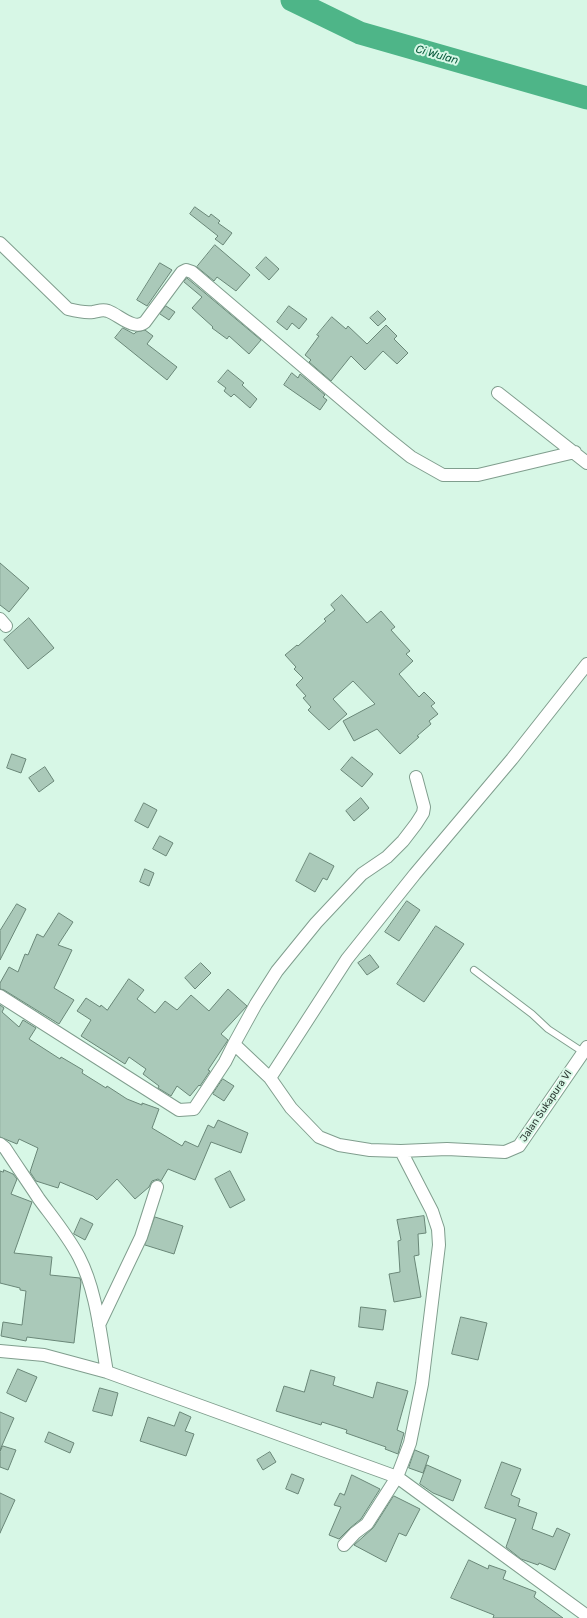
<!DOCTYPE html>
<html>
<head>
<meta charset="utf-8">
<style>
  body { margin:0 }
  canvas { display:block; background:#d7f7e6 }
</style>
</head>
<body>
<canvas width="587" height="1618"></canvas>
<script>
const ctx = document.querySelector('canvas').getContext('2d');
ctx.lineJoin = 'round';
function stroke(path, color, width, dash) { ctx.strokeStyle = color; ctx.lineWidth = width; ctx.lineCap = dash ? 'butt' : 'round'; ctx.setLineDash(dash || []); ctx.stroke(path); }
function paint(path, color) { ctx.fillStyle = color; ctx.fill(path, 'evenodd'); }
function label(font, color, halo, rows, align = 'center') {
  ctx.font = font + ' Rubik,sans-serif'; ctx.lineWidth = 4; ctx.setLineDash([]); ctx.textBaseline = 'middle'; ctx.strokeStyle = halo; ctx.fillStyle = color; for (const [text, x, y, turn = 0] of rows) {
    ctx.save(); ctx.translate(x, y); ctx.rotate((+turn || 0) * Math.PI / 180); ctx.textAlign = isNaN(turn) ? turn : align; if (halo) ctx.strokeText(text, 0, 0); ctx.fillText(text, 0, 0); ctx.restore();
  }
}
stroke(new Path2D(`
  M292 0 360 33 587 98`), '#4eb588', 23);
const building = new Path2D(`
  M195 207 209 217 211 214 220 221 218 223 232 233 223 245 215 239 218 236 190 214Z
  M215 245 250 275 236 291 217 277 214 281 197 267Z
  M266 257 279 269 269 280 256 268Z
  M160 263 172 270 147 306 137 300Z
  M187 278 261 340 249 354 229 336 227 339 212 328 213 327 192 308 202 297 184 282Z
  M166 306 175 312 169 320 160 314Z
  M289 306 307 319 299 329 292 323 287 330 277 322Z
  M378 311 386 319 378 326 370 318Z
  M332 317 346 329 348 326 367 344 386 325 397 336 394 339 408 353 397 364 383 351 365 370 351 356 331 381 309 362 311 360 305 355 319 336 317 335Z
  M123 328 134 334 136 332 145 330 153 336 147 344 177 367 167 380 115 338Z
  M228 370 244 383 242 385 257 399 250 408 234 394 231 397 224 391 226 388 218 382Z
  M292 373 298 378 300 374 325 395 323 397 327 400 320 410 284 385Z
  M0 563 29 588 9 612 0 605Z
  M342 595 367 623 381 611 395 627 391 630 410 651 406 654 413 661 399 674 419 697 424 692 435 703 431 706 438 714 429 721 431 724 417 736 419 737 400 754 377 729 354 741 343 721 375 704 353 681 333 699 347 714 329 730 308 710 311 707 303 698 306 696 296 685 303 678 294 669 296 667 285 655 297 645 298 646 326 621 324 619 335 610 331 605Z
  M29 618 54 648 28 669 4 640Z
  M12 754 26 759 21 773 7 768Z
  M352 757 373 774 362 787 341 770Z
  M45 767 54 781 39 792 29 778Z
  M361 798 369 808 354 821 346 811Z
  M144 803 157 810 148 828 135 821Z
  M160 836 173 843 166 856 153 849Z
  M310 853 334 866 327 880 323 878 315 892 296 881Z
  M145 869 154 873 149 886 140 882Z
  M407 901 420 910 399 941 385 932Z
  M17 904 26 909 0 960V931Z
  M59 913 73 922 58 945 72 950 54 988 74 1000 59 1024 4 990 0 989V983L9 967 18 972 25 954 28 955 37 934 43 937Z
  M436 926 464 944 424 1002 397 984Z
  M370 955 379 967 367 975 358 963Z
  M201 963 211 973 195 989 185 978Z
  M129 979 144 990 137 999 155 1013 165 1001 177 1010 191 995 209 1011 228 989 247 1006 221 1034 228 1040 208 1070 210 1071 200 1086 199 1085 190 1096 177 1086 171 1096 158 1088 159 1086 143 1074 146 1069 129 1057 125 1064 81 1036 91 1020 77 1011 86 998 100 1007 101 1005 107 1010Z
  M0 1005 4 1008 2 1012 19 1027 23 1020 36 1028 29 1039 60 1059 61 1057 83 1070 82 1073 106 1088 107 1086 127 1099 142 1105V1103L159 1109 152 1128 182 1146 185 1141 198 1147 208 1125 214 1128 218 1120 248 1133 241 1153 211 1142 195 1180 168 1169 161 1181 158 1179 152 1181 149 1187 135 1199 117 1179 97 1200 93 1196 60 1182 58 1188 36 1181 30 1172 38 1148 19 1139 17 1144 0 1137Z
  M223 1079 234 1086 224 1101 213 1094Z
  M4 1170 13 1174 17 1179 11 1194 32 1202 14 1253 52 1257 50 1275 80 1278 81 1282 74 1343 27 1337 26 1341 1 1336 3 1322 22 1325 26 1291 20 1290V1288L0 1283V1171L3 1172Z
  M230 1171 245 1200 230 1208 215 1179Z
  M424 1216 426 1233 418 1234 419 1255 414 1256 421 1297 394 1302 389 1274 400 1272 398 1241 401 1240 397 1220Z
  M155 1217 183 1226 174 1254 145 1245Z
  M81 1218 93 1224 85 1240 74 1234Z
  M361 1307 386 1310 383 1330 359 1327Z
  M461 1317 487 1323 478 1360 452 1354Z
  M18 1369 37 1377 26 1402 7 1393Z
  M311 1370 335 1377 333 1385 373 1398 377 1382 408 1391 397 1430 404 1433 398 1454 385 1449 386 1447 346 1433 347 1430 322 1422 321 1425 276 1411 284 1386 304 1392Z
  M100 1388 118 1393 112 1416 93 1411Z
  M0 1412 14 1418 0 1450Z
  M180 1412 191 1417 185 1431 194 1434 186 1456 140 1441 148 1417 174 1426Z
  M49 1432 74 1443 70 1453 45 1442Z
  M3 1446 16 1450 8 1470 0 1467V1452Z
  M415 1450 429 1456 423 1473 409 1468Z
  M270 1452 276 1462 263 1470 257 1460Z
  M502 1462 521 1469 511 1495 520 1499 518 1506 537 1513 532 1529 553 1537 557 1528 570 1534 555 1570 539 1563 538 1565 521 1559 506 1547 516 1519 485 1508Z
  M427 1465 461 1480 453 1501 433 1493 420 1484Z
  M292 1474 304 1479 298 1494 286 1489Z
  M352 1475 380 1489 361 1519 350 1528 339 1539 329 1535 341 1507 334 1505 340 1493 344 1495Z
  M0 1493 15 1500 0 1533Z
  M394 1496 420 1509 406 1536 399 1533 386 1562 354 1545 373 1528Z
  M469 1560 488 1569 489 1565 506 1571 503 1579 536 1592 534 1597 563 1618H493L494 1615 451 1598Z`);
paint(building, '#aac9b9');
stroke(building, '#6a8778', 1);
const lane = new Path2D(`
  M474 970 532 1014 548 1029 583 1052`);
const street = new Path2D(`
  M0 243 68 309C76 311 85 313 93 312 99 311 102 309 108 311 119 315 134 331 145 322L182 272 186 270 192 272 386 437 411 457 443 475H478L575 452
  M498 393 587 463
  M0 619 6 626
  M0 996 179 1110 194 1109 225 1062 234 1044 270 1078 347 959 415 874 512 759 587 664
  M234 1044 256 1004 277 971 316 923 362 874 387 857 403 841 416 824 423 813 424 807 416 777
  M270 1078 291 1108 319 1137 339 1145 370 1150 401 1151 447 1149 505 1152 519 1146 587 1047
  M0 1144 5 1148C16 1165 28 1182 39 1199 53 1218 68 1236 79 1257 97 1292 100 1334 107 1372
  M99 1325 141 1237 157 1187
  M0 1351 44 1355 107 1372 397 1477 587 1616
  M344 1545 355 1533 367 1524 397 1477 410 1443 422 1384 439 1245 438 1229 432 1211 401 1151`);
stroke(lane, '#809e8e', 8);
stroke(street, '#809e8e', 14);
stroke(lane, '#fff', 6);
stroke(street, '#fff', 12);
label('10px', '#2e3a34', '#d7f7e6', [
  ["Jalan Sukapura VI",546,1106,-56]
]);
label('italic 11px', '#0e5e40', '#d7f7e6', [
  ["Ci Wulan",437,55,16]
]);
</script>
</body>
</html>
